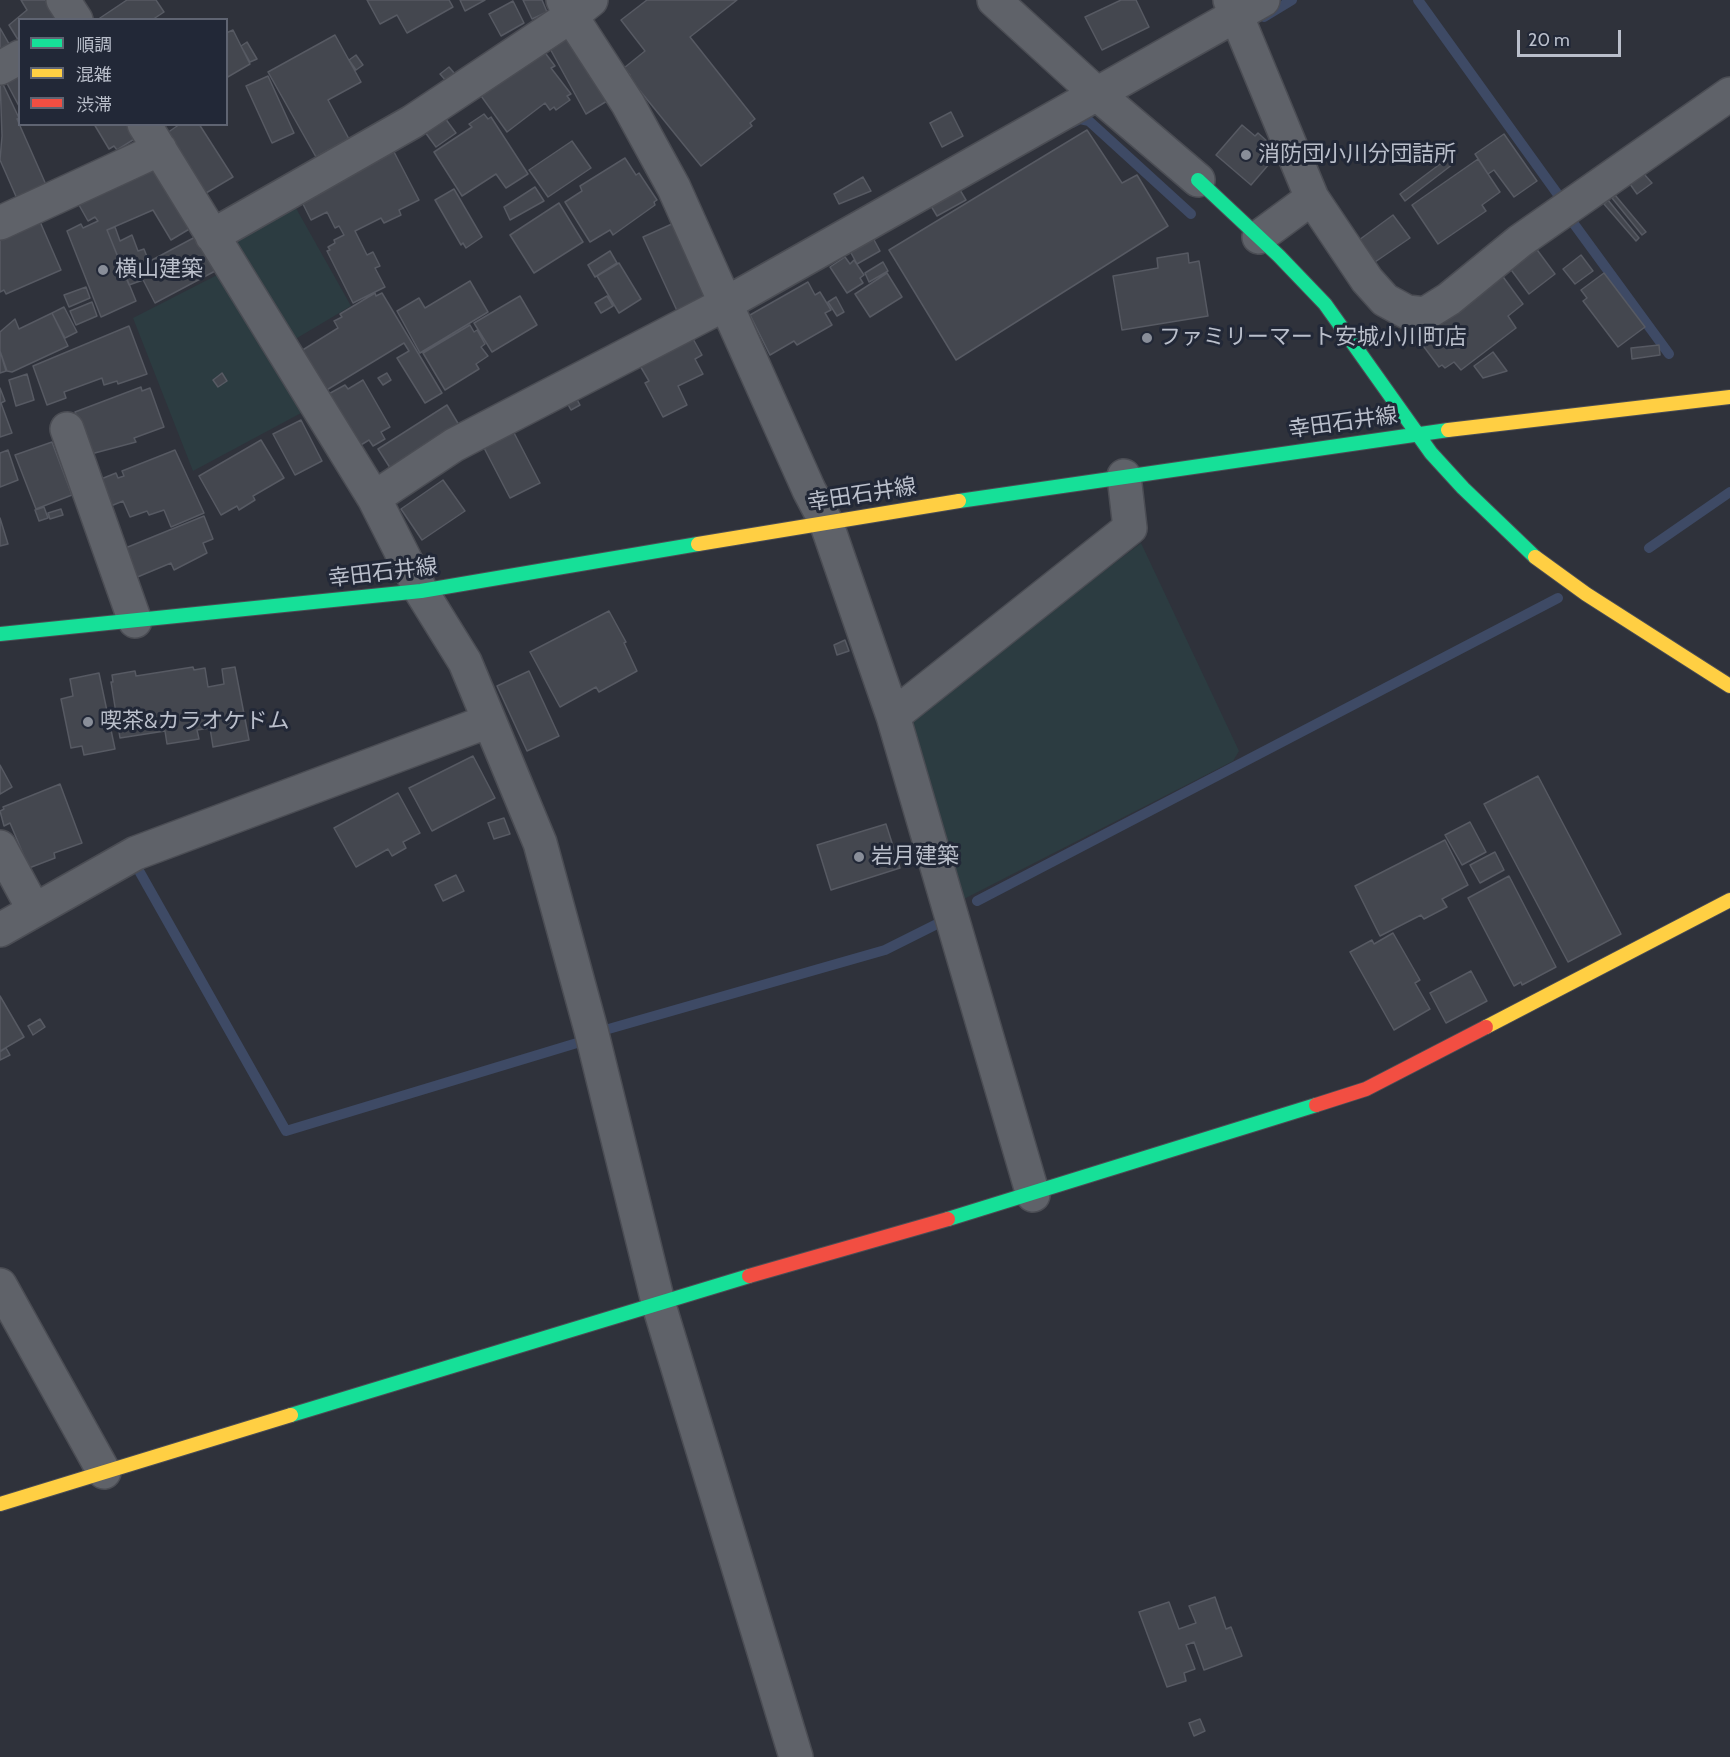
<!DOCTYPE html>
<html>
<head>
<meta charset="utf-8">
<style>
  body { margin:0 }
  #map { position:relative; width:1730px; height:1757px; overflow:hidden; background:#2f323b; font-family:Cabin,"Noto Sans JP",sans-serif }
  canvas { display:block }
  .legend { position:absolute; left:18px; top:18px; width:210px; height:108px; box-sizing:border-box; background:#222837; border:2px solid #5f6472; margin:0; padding:8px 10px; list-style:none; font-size:18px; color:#babfcb }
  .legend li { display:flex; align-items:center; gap:12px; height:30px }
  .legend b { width:30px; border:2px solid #5f6472 }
  .scale { position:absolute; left:1517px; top:30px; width:104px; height:27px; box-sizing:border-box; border:3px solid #babfcb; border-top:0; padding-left:8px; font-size:18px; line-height:21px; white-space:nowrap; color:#babfcb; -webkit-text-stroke:4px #222837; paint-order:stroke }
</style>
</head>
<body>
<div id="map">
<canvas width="1730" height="1757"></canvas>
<ul class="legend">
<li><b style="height:8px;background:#16e098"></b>順調</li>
<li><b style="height:8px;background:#ffcf43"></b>混雑</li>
<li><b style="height:8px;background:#f24e42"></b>渋滞</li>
</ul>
<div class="scale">20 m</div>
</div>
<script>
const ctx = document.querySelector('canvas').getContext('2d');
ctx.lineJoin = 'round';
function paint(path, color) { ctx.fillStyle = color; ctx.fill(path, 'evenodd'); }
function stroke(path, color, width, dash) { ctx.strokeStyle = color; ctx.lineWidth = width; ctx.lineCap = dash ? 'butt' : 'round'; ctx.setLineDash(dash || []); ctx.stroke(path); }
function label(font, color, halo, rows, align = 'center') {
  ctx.font = font + ' Cabin,"Noto Sans JP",sans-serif'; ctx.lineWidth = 6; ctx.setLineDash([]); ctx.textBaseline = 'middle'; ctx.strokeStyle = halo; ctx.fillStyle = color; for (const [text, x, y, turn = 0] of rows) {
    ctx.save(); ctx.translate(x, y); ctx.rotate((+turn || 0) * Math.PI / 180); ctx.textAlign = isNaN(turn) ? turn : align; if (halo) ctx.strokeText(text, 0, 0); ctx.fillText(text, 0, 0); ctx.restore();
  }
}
paint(new Path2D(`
  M292 201 351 306 287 344 229 245Z
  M221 273 303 412 193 471 133 318Z
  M1141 543 1239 751 1233 761 962 900 907 721Z`), '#2c3c41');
stroke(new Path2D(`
  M1418 0 1559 196
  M1264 17 1292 0
  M1072 123 1080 119 1089 121 1191 214
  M1574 224 1669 354
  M1649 548 1730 492
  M138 869 286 1131 577 1043
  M977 901 1558 598
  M605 1030 885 950 941 922`), '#3e4a65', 10);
const building = new Path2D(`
  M21 0H45L58 19 20 20V43L9 25 27 10Z
  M127 0H156L164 12 152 20H97Z
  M367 0H449L453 7 407 33 397 15 380 24Z
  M460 0H485L465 11Z
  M523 0H542L547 12 532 19Z
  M647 0H737L690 37 755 119 750 123 752 126 701 166 628 76 630 75 624 68 645 51 621 20Z
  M1121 0H1136L1149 27 1102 50 1085 17Z
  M513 1 524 23 501 36 489 14Z
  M0 28 12 49 0 56Z
  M233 30 250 64 226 78V33Z
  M567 34 607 101 586 114 548 45Z
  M335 35 361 82 328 100 349 139 316 157 268 72Z
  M247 42 257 59 250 62 241 46Z
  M543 50 555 66 551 68 571 94 567 96 570 100 556 110 554 107 550 110 545 103 507 132 479 93Z
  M356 55 363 65 356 70 349 60Z
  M20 67V108L3 76Z
  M449 67 455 74 447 82 440 74Z
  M268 76 294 133 272 143 246 86Z
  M0 78 19 118 17 119 47 187 18 201 0 160 2 136Z
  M951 112 963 136 942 147 930 123Z
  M442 114 456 133 436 147 422 128Z
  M484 114 488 119 491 117 528 174 506 188 496 174 462 196 434 152 472 127 469 124Z
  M94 124H132L139 136 117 150 114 146 109 149Z
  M180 124H199L233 177 206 193 167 133Z
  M1242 125 1255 136 1258 133 1268 142 1265 146 1276 156 1251 185 1216 155Z
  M1087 130 1122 183 1137 175 1168 226 956 360 889 250Z
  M1504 134 1537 181 1514 197 1494 170 1488 174 1475 154Z
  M572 141 591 168 548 197 529 170Z
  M393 150 419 200 399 210 401 215 384 223 381 218 355 231 367 255 373 252 380 266 375 268 385 287 353 303 327 251 330 250 328 247 335 243 334 240 344 235 339 226 335 228 327 212 311 220 301 200Z
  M625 158 636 175 639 173 657 200 654 202 655 205 613 235 610 230 590 242 565 202 582 191 580 186Z
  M1448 158 1453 164 1405 201 1400 194Z
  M1478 159 1500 192 1482 205 1486 211 1438 244 1412 205Z
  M150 168 158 169 191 228 171 240 153 210 107 230 136 301 101 317 67 231 81 224 83 228 98 221 95 217 88 221 79 205Z
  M1644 174 1652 183 1637 194 1630 184Z
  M863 177 871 191 839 204 834 194Z
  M535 187 544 201 510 220 504 207Z
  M454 189 482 237 466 248 463 243 461 245 435 200Z
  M960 190 966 200 937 216 931 206Z
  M1615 195 1646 232 1642 235 1612 198Z
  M1608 200 1639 238 1636 241 1604 204Z
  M559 203 583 242 534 273 510 235Z
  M1393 215 1410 238 1375 262 1359 240Z
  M38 217 61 270 6 294 4 290 0 292V234Z
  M674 223 709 301 679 315 643 237Z
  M115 227 120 241 132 235 138 251 144 249 149 262 137 268 143 280 129 285 107 230Z
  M199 235 217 270 155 303 137 268Z
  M873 238 880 251 857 264 850 251Z
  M1535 247 1555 274 1529 294 1509 267Z
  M610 251 617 263 595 277 588 265Z
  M1188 253 1189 263 1199 261 1208 316 1122 330 1113 276 1158 268 1157 258Z
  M1581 255 1593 271 1575 284 1563 269Z
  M845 257 850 264 854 260 864 275 860 278 863 283 847 293 830 267Z
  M883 262 888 271 869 282 865 273Z
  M619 263 641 299 619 313 597 276Z
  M887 273 902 297 870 317 855 294Z
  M1604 273 1645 327 1618 347 1583 301 1587 298 1581 290Z
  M1501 274 1523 304 1508 316 1516 328 1461 370 1454 362 1445 368 1442 365 1439 367 1418 339 1430 329 1428 325Z
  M470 281 488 312 420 353 397 311 419 298 425 308Z
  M808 282 815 295 820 292 831 310 825 313 832 325 797 345 794 341 770 355 750 315Z
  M86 287 90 298 69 307 64 295Z
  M375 293 376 296 382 293 442 393 425 403 397 358 409 351 404 343 325 391 301 351 338 328 334 321 342 317 340 314Z
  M520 296 537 325 492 352 474 323Z
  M607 296 613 306 601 313 595 303Z
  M836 297 844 312 837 316 828 302Z
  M92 302 97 316 76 325 70 311Z
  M64 307 77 332 65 338 52 313Z
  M52 313 68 346 12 372 7 371 0 351V332L15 319 19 329Z
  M470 325 474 332 477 330 485 344 481 347 488 356 476 364 479 369 445 390 423 353Z
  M129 326 147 374 118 384 117 381 104 385 102 378 64 392 66 398 47 405 33 366Z
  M692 337 702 355 695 359 703 374 678 386 687 405 663 417 645 383 649 381 639 364Z
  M1659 345 1660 355 1632 359 1631 348Z
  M0 351 6 371 0 373Z
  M1493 352 1507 371 1483 378 1474 366Z
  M222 373 227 381 218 387 213 380Z
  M387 373 391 380 383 385 378 378Z
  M27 374 34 400 16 406 9 380Z
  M363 380 390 427 381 432 385 439 373 446 369 440 356 448 323 397 345 385 348 389Z
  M141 387 142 391 150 388 164 427 134 438 136 442 91 454 75 412Z
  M0 388 5 401 1 403 12 433 0 437Z
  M575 396 580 405 571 410 566 401Z
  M447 405 462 430 394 474 378 449Z
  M301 420 322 461 295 475 273 434Z
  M512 429 540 483 510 498 482 444Z
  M261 440 284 478 253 496 255 500 239 510 237 506 221 515 199 476Z
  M52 442 72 495 36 509 15 455Z
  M8 450 18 480 0 487V453Z
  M175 450 204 513 171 527 164 510 149 515 147 511 130 517 123 501 106 508 96 481 116 473 118 478 124 476 122 471Z
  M443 480 465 511 422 540 401 509Z
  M44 507 48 518 39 521 35 510Z
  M61 509 63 515 50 519 48 513Z
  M204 516 213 539 203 543 207 553 174 570 171 563 135 578 123 549Z
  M0 518 8 544 0 546Z
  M609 611 626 642 624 643 637 671 599 692 596 687 560 707 530 652Z
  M845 640 849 651 837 655 834 645Z
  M193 667 194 670 205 668 208 687 224 684 222 669 235 667 249 740 213 747 210 728 197 730 199 739 167 744 165 731 120 738 111 682H113L112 675 135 671 136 676Z
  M529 671 559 736 527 751 497 686Z
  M99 673 115 749 84 755 82 746 71 748 61 699 73 696 70 679Z
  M473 756 495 798 432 831 409 788Z
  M0 765 12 787 0 794Z
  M1538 776 1621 934 1568 962 1484 804Z
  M60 784 82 843 54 853 55 858 29 868 10 823 4 826 0 811 4 809 3 807Z
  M398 793 420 833 403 842 406 848 392 856 388 849 356 867 334 828Z
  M504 818 510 834 494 839 488 823Z
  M1470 822 1486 852 1462 865 1445 835Z
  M886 824 900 868 831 890 817 845Z
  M1445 840 1468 885 1442 899 1447 907 1424 919 1421 915 1380 936 1355 886Z
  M1495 852 1504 870 1480 883 1470 865Z
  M456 875 464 891 443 901 435 885Z
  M1509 876 1556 967 1522 985 1521 982 1514 986 1468 898Z
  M1393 933 1420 980 1415 983 1430 1009 1394 1030 1350 952 1372 940 1374 944Z
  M1471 971 1487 1001 1446 1023 1430 993Z
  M0 996 24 1037 0 1051Z
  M40 1019 45 1027 33 1035 28 1026Z
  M6 1048 10 1055 0 1060V1052Z
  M1215 1597 1226 1629 1231 1627 1242 1656 1204 1670 1194 1642 1186 1645 1195 1669 1184 1673 1186 1681 1167 1687 1139 1612 1169 1602 1179 1629 1196 1623 1189 1606Z
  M1200 1719 1205 1731 1194 1736 1189 1723Z`);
paint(building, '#44474f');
stroke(building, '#575a63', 1.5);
const street = new Path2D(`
  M63 0 76 20
  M563 0 571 16 628 104 674 188 809 490 826 522 893 716 1033 1195
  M994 0 1096 93 1198 180
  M1230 0 1312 198 1367 280 1385 300 1407 312 1425 314 1449 299 1520 241 1730 94
  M0 68 20 57
  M144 124 374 498 421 591 465 662 540 843 591 1030 658 1302 796 1757
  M0 223 160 149
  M212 236 412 122 571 16 591 0
  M1259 237 1312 198
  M67 429 135 621
  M374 498 454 445 727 303 1263 0
  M893 716 1130 528 1124 476
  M0 847 34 910
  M0 930 136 853 489 721
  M0 1285 104 1472`);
const fast = new Path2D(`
  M1198 180 1279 256 1325 304 1431 453 1463 488 1535 557
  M959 501 1448 430
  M0 634 421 591 698 544
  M948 1219 1316 1105
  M291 1415 749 1276`);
const slow = new Path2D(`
  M1448 430 1730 397
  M698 544 959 501
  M1535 557 1586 594 1730 686
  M1486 1027 1730 900
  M0 1504 291 1415`);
const jam = new Path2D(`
  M1316 1105 1366 1089 1486 1027
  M749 1276 948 1219`);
stroke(street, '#4b4d54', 36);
stroke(fast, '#4b4d54', 16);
stroke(slow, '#4b4d54', 16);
stroke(jam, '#4b4d54', 16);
stroke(street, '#5f6269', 33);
stroke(fast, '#16e098', 14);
stroke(slow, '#ffcf43', 14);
stroke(jam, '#f24e42', 14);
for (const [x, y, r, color] of [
  [1246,155,6,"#898e99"],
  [103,270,6,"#898e99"],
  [1147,338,6,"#898e99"],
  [88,722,6,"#898e99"],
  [859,857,6,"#898e99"]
]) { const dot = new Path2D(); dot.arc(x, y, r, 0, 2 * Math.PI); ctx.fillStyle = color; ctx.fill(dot); stroke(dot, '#222837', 2); }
label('22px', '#babfcb', '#222837', [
  ["消防団小川分団詰所",1258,155],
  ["横山建築",115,270],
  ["ファミリーマート安城小川町店",1159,338],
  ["喫茶&カラオケドム",100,722],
  ["岩月建築",871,857]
], 'left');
label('22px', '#babfcb', '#222837', [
  ["幸田石井線",1343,423,-8],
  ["幸田石井線",862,495,-9],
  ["幸田石井線",383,573,-7]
]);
</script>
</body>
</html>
